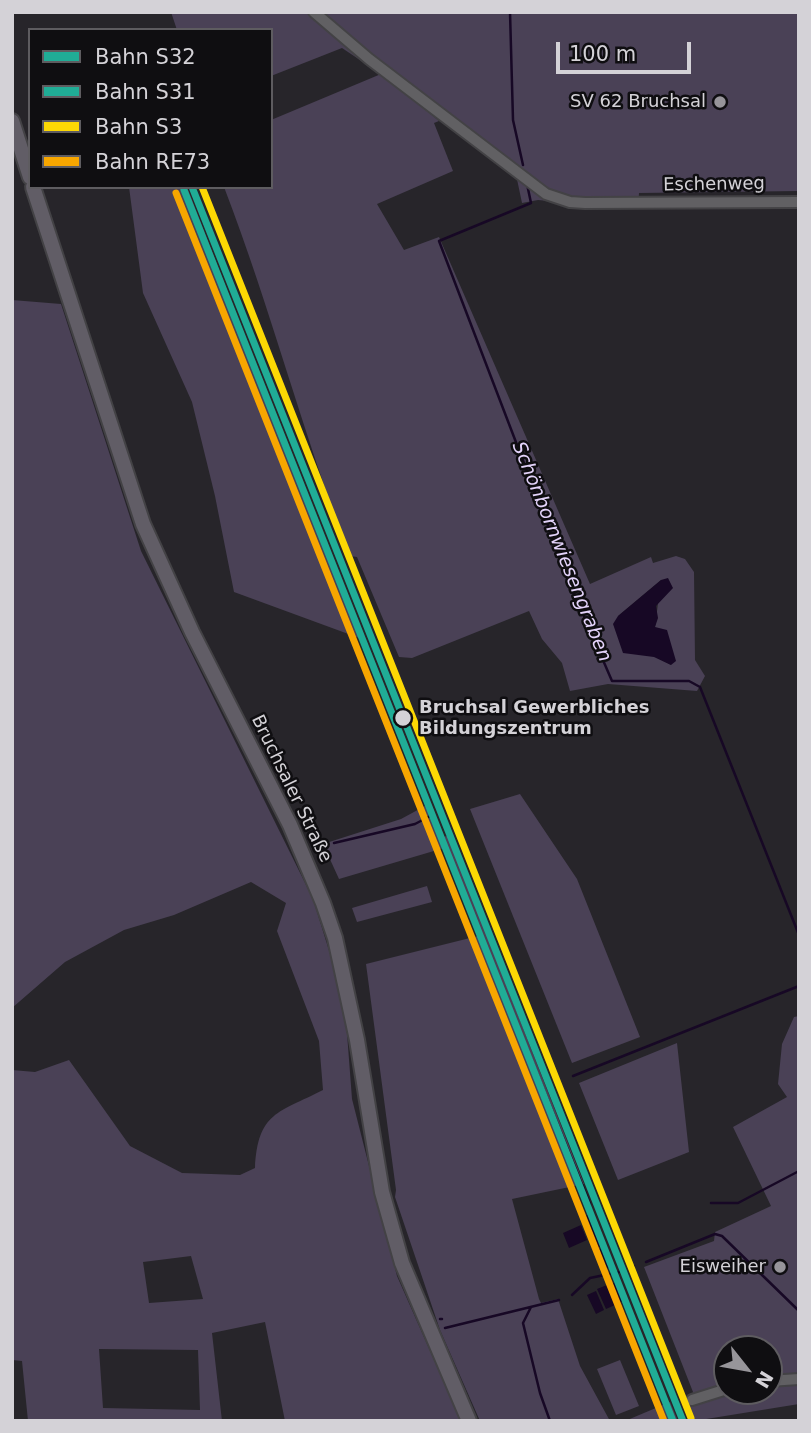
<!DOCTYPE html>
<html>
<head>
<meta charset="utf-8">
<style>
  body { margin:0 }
  #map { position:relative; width:811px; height:1433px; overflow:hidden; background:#27252a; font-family:"DejaVu Sans",sans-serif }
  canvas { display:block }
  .frame { position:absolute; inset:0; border:14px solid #d4d2d7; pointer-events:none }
  .legend { position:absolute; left:28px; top:28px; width:245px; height:161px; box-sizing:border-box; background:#0f0e11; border:2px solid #5e5c60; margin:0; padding:9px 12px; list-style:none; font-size:21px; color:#d4d2d7 }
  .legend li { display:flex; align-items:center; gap:14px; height:35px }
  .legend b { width:35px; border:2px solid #5e5c60 }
  .north { position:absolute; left:713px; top:1335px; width:70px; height:70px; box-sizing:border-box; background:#0f0e11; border:2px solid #5e5c60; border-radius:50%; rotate:121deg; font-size:19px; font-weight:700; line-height:28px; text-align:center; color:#d4d2d7 }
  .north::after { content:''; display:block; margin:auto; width:24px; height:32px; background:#97959a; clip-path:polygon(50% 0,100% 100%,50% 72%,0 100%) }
  .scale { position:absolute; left:556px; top:42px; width:135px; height:32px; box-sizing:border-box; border:4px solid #d4d2d7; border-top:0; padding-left:9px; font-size:21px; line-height:24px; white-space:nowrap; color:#d4d2d7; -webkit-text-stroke:5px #0f0e11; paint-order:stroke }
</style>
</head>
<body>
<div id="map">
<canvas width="811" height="1433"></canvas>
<div class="frame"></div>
<ul class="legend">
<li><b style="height:9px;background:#20ac96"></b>Bahn S32</li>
<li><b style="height:9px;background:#20ac96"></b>Bahn S31</li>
<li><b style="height:9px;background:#fcd804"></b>Bahn S3</li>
<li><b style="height:9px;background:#f7a600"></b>Bahn RE73</li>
</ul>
<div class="north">N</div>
<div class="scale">100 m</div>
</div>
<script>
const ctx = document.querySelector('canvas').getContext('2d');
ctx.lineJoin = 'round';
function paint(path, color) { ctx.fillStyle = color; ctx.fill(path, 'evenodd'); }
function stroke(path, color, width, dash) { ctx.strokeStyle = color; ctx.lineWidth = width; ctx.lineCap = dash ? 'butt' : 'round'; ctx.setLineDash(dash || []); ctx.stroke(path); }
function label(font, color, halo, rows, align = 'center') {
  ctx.font = font + ' "DejaVu Sans",sans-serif'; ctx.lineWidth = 5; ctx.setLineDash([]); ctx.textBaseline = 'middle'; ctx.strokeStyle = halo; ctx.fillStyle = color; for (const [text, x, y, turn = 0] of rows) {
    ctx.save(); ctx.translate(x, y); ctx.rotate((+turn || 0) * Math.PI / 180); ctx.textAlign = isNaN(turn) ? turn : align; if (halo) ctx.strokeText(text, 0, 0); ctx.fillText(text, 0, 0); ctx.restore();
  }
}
paint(new Path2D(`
  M171 12H799V191L639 193 638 209 538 200 522 203 514 165 391 81 439 121 434 123 453 171 377 204 404 250 439 237 590 584 651 557 653 563 676 556 685 559 694 572 695 660 705 676 697 691 608 684 570 691 562 663 542 639 529 611 412 658 399 657 357 557 350 556C303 435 271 309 224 187H271V120L381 74 342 48 271 76V30H177ZM661 580 655 627 671 665 654 656 618 616Z
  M129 187H187L362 639 234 592 215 496 192 402 143 293Z
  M12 300 61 304 141 551 313 899 336 973 347 1033 352 1099 397 1276 461 1421H285L265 1322 212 1333 222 1421H28L22 1361 12 1360V1070L35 1072 69 1060 130 1146 182 1173 240 1175 255 1168C258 1112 278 1113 323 1090L319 1041 277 931 286 903 251 882 174 915 124 930 65 962 12 1008ZM191 1256 203 1299 149 1303 143 1262ZM99 1349 198 1350 200 1410 103 1408Z
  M520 794 577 879 640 1037 572 1063 470 809Z
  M425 806 442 837 448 836 584 1184 512 1199 539 1299 541 1303 558 1299 580 1366 610 1421H480L440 1330 395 1197 396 1190 366 964 478 936 480 933 444 848 339 879 323 844 401 819Z
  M427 886 432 902 357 922 352 908Z
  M799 1016V1404L694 1421 688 1404 693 1392 644 1267 714 1241 715 1232 771 1206 733 1127 787 1097 778 1084 782 1044 794 1017ZM727 1349H769V1391H727Z
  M677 1043 689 1152 618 1180 579 1083Z
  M620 1360 639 1406 616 1415 597 1369Z
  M670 1402 678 1421H625Z`), '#4a4156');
paint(new Path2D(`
  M668 578 673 588 656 606 658 618 655 627 667 630 676 661 671 665 654 657 623 653 613 624 618 616 661 580Z
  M591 1213 604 1245 595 1249 582 1218Z
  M581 1225 587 1240 569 1248 563 1233Z
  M604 1247 612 1266 604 1270 595 1251Z
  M618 1281 626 1300 617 1304 609 1285Z
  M607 1285 615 1305 606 1309 597 1289Z
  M596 1291 604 1310 596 1314 587 1295Z`), '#170825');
stroke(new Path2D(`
  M510 12 513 120 523 165
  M527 184 531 203 439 241 571 586 612 681H689L700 687 799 935
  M334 843 415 824 432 815 590 1204
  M573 1076 799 986
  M711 1203H738L799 1171
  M646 1262 715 1234 722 1236 799 1311
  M632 1267 634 1266
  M572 1295 590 1278 619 1272
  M531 1307 523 1323 540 1393 550 1421
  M440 1319H442
  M445 1328 559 1300`), '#170825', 2.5);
const minor = new Path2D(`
  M314 12 369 59 546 194 570 202 585 203 799 202
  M769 1381 799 1379
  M692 1400 727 1389`);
const major = new Path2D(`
  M12 121 30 177
  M33 187 143 524 192 632 290 825 323 903 335 938 357 1040 382 1192 402 1263 469 1421`);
stroke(minor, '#434245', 14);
stroke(major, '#434245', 18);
stroke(minor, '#616063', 10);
stroke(major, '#615d66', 14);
stroke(new Path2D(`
  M192 187 683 1421`), '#20ac96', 7);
stroke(new Path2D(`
  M184 190 673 1421`), '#20ac96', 7);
stroke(new Path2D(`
  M202 187 691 1418`), '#fcd804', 7);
stroke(new Path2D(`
  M176 193 664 1421`), '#f7a600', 7);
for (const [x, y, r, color] of [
  [720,102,7,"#97959a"],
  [403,718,9,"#d4d2d7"],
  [780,1267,7,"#97959a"]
]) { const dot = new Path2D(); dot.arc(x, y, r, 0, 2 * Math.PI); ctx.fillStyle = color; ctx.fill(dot); stroke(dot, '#0f0e11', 2.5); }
label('18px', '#d4d2d7', '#0f0e11', [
  ["SV 62 Bruchsal",706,102],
  ["Eisweiher",766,1267]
], 'right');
label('18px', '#d4d2d7', '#0f0e11', [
  ["Eschenweg",714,185,-1],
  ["Bruchsaler Straße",291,789,64]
]);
label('bold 18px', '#d4d2d7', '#0f0e11', [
  ["Bruchsal Gewerbliches",419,708],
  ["Bildungszentrum",419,729]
], 'left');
label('italic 19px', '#e3d3fa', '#0f0e11', [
  ["Schönbornwiesengraben",561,552,68]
]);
</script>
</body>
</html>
